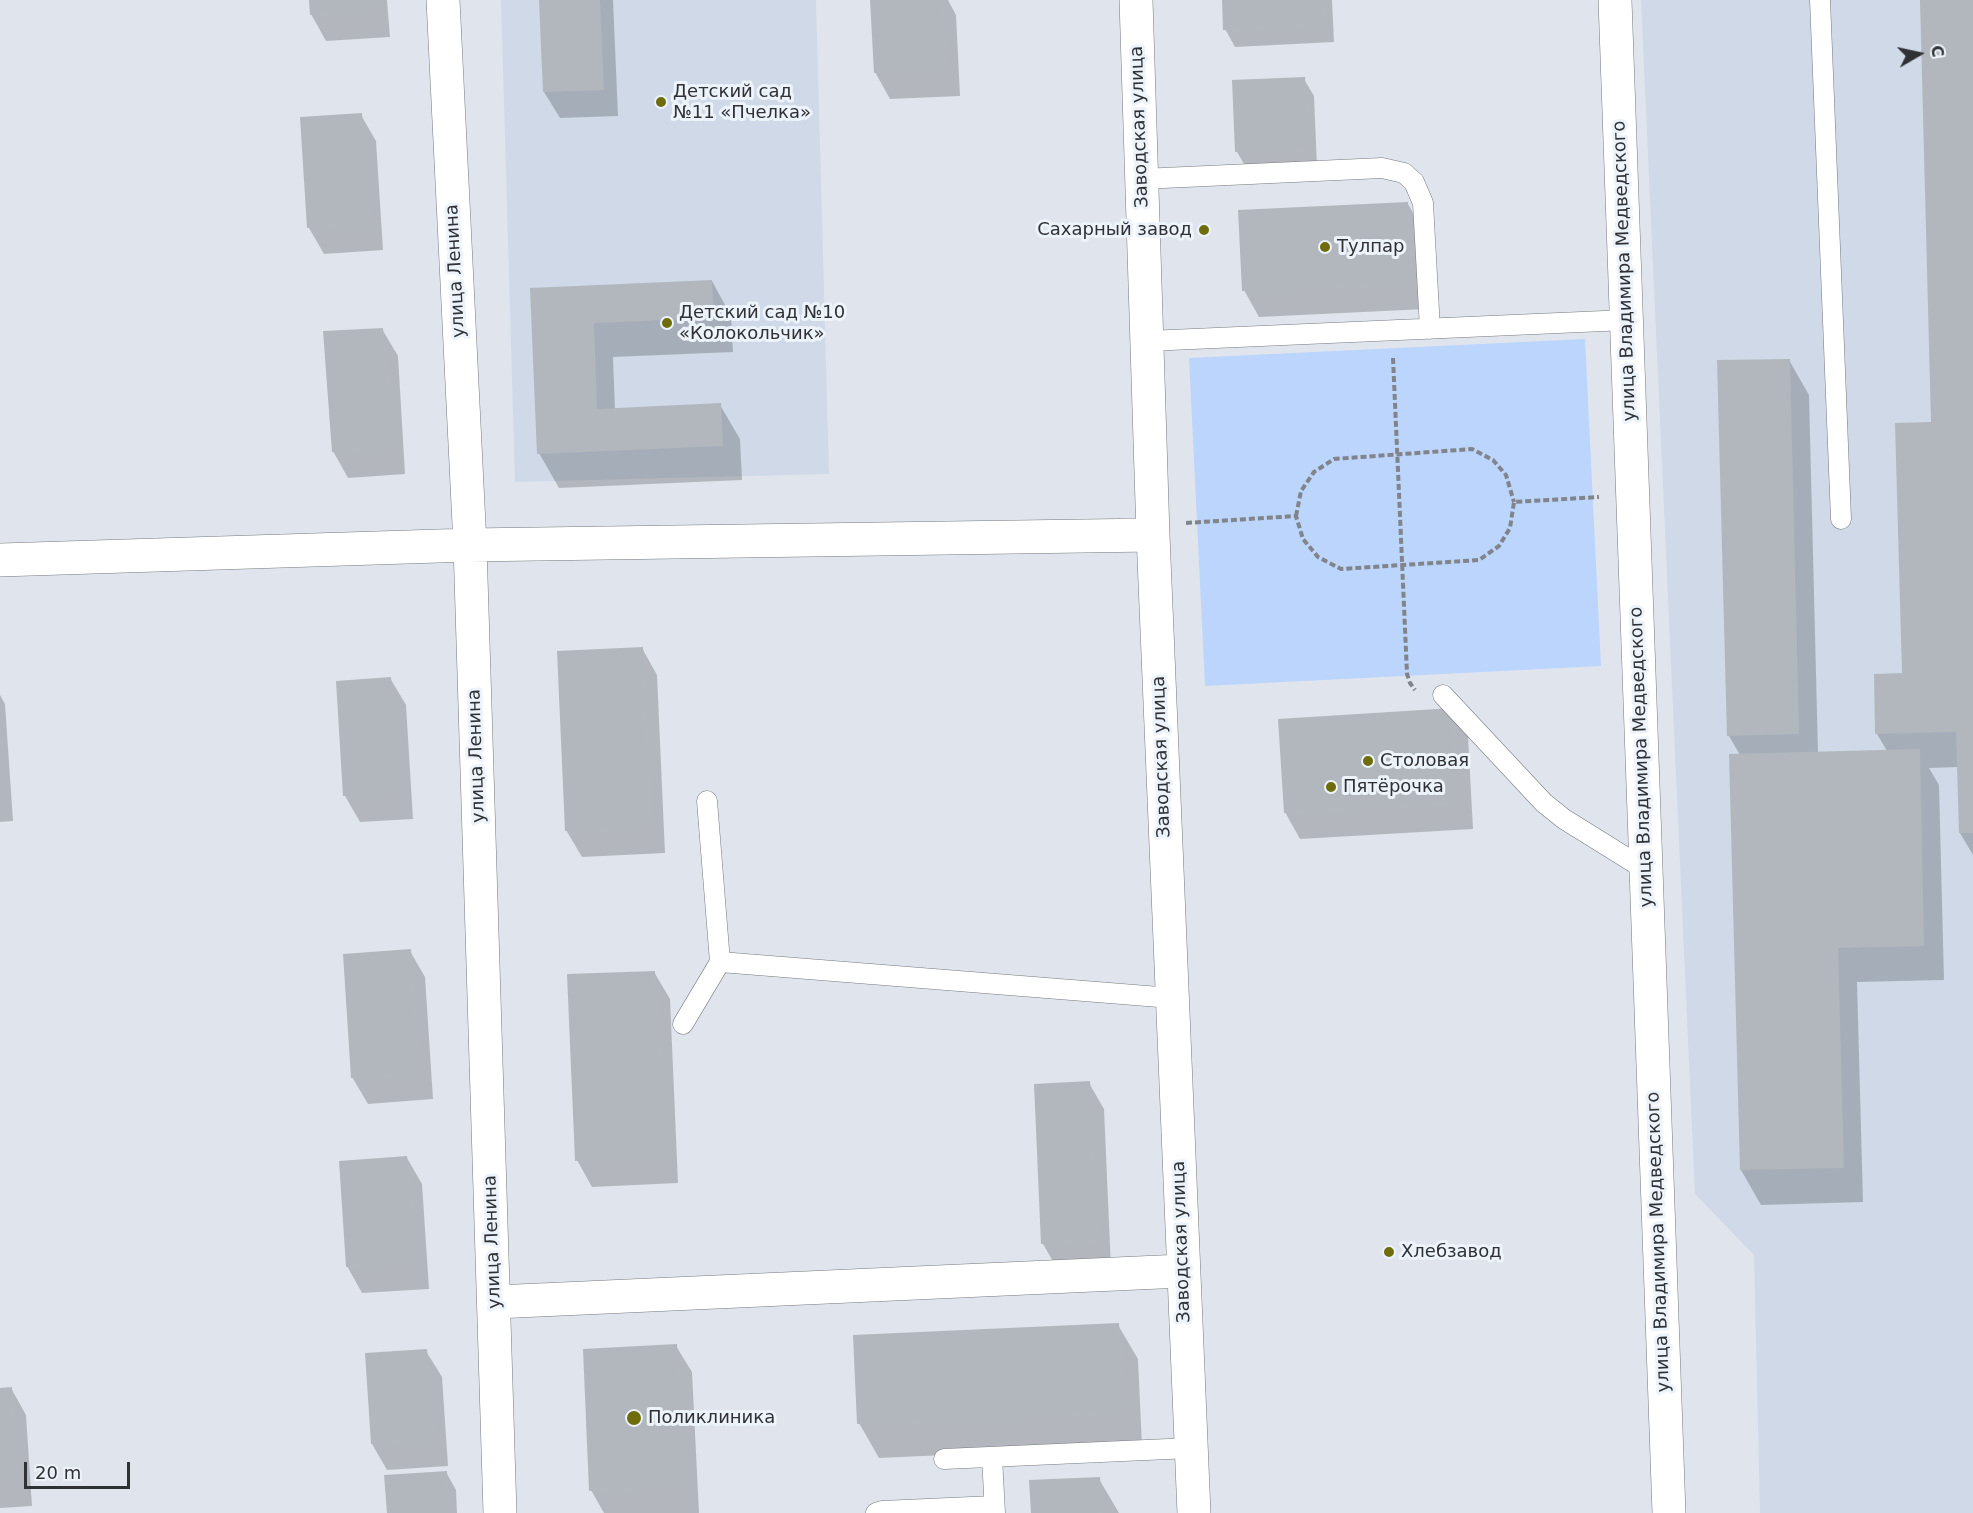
<!DOCTYPE html>
<html>
<head>
<meta charset="utf-8">
<style>
  body { margin:0 }
  #map { position:relative; width:1973px; height:1513px; overflow:hidden; background:#e0e5ed; font-family:"DejaVu Sans",sans-serif }
  canvas { display:block }
  .north { position:absolute; left:1889px; top:24px; width:60px; height:60px; -webkit-text-stroke:4px #edf3fb; paint-order:stroke; rotate:81deg; font-size:16px; font-weight:700; line-height:24px; text-align:center; color:#2f3134 }
  .north::after { content:''; display:block; margin:auto; width:21px; height:27px; background:#2f3134; clip-path:polygon(50% 0,100% 100%,50% 72%,0 100%) }
  .scale { position:absolute; left:24px; top:1462px; width:106px; height:27px; box-sizing:border-box; border:3px solid #2f3134; border-top:0; padding-left:8px; font-size:18px; line-height:21px; white-space:nowrap; color:#2f3134; -webkit-text-stroke:4px #edf3fb; paint-order:stroke }
</style>
</head>
<body>
<div id="map">
<canvas width="1973" height="1513"></canvas>
<div class="north">С</div>
<div class="scale">20 m</div>
</div>
<script>
const ctx = document.querySelector('canvas').getContext('2d');
ctx.lineJoin = 'round';
function paint(path, color) { ctx.fillStyle = color; ctx.fill(path, 'evenodd'); }
function stroke(path, color, width, dash) { ctx.strokeStyle = color; ctx.lineWidth = width; ctx.lineCap = dash ? 'butt' : 'round'; ctx.setLineDash(dash || []); ctx.stroke(path); }
function label(font, color, halo, rows, align = 'center') {
  ctx.font = font + ' "DejaVu Sans",sans-serif'; ctx.lineWidth = 6; ctx.setLineDash([]); ctx.textBaseline = 'middle'; ctx.strokeStyle = halo; ctx.fillStyle = color; for (const [text, x, y, turn = 0] of rows) {
    ctx.save(); ctx.translate(x, y); ctx.rotate((+turn || 0) * Math.PI / 180); ctx.textAlign = isNaN(turn) ? turn : align; if (halo) ctx.strokeText(text, 0, 0); ctx.fillText(text, 0, 0); ctx.restore();
  }
}
paint(new Path2D(`
  M501 0H816L829 474 515 482Z
  M1641 0H1973V1513H1760L1754 1255 1695 1194Z`), '#cfd9e7');
paint(new Path2D(`
  M1585 339 1601 666 1205 686 1189 358Z`), '#bbd5fc');
paint(new Path2D(`
  M310 0H387L390 37 326 41 311 14Z
  M540 0H613L618 116 560 118 544 92Z
  M872 0H948L956 15 960 96 890 99 875 72Z
  M1224 0H1332L1334 42 1235 47 1225 29Z
  M1922 0H1973V855L1960 833 1959 767 1929 768 1939 785 1944 980 1857 982 1863 1202 1761 1205 1741 1170 1740 755 1729 736 1789 360 1809 395 1818 753 1887 751 1877 734 1875 675H1903L1933 423Z
  M1304 79 1314 96 1317 166 1247 169 1237 152Z
  M361 115 376 141 383 250 324 254 309 228Z
  M1408 204 1423 230 1426 309 1259 317 1244 290Z
  M712 281 731 316 733 352 613 357 615 410 720 405 740 439 742 480 559 488 539 453 532 289Z
  M382 329 398 356 405 474 348 478 333 451Z
  M642 648 657 675 665 853 582 857 566 830Z
  M390 678 406 705 413 819 360 822 345 796Z
  M0 695 5 704 13 821 0 822Z
  M1452 710 1468 736 1473 829 1300 839 1285 812Z
  M410 951 425 977 433 1099 368 1104 352 1077Z
  M654 972 670 999 678 1183 592 1187 577 1160Z
  M1089 1083 1104 1109 1111 1268 1058 1270 1043 1244Z
  M407 1158 422 1184 429 1289 362 1293 347 1266Z
  M1118 1325 1138 1359 1142 1446 879 1458 859 1423Z
  M676 1346 692 1372 699 1513H604L591 1490Z
  M426 1351 442 1377 448 1466 387 1470 372 1444Z
  M11 1388 26 1415 32 1506 0 1508V1389Z
  M446 1472 456 1490 457 1513H388Z
  M1099 1479 1119 1513H1032Z`), '#0003');
paint(new Path2D(`
  M309 0H375V11L310 15Z
  M539 0H600L604 90 543 92Z
  M870 0H943L945 70 874 73Z
  M1222 0H1324L1325 25 1223 30Z
  M1920 0H1973V833H1959L1956 732 1875 734 1874 674 1902 673 1895 423 1931 422Z
  M1305 77 1308 149 1235 152 1232 80Z
  M362 113 369 224 307 228 300 117Z
  M1408 202 1412 283 1242 291 1238 210Z
  M712 280 714 318 594 323 597 409 721 403 723 446 537 454 530 288Z
  M383 328 391 448 332 452 323 331Z
  M1790 359 1799 734 1727 736 1717 360Z
  M643 647 650 827 565 831 557 651Z
  M391 677 399 792 343 796 336 681Z
  M1453 708 1459 803 1284 813 1278 719Z
  M1920 749 1924 946 1838 948 1844 1168 1740 1170 1729 754Z
  M411 949 419 1073 351 1078 343 954Z
  M655 971 663 1157 575 1161 567 974Z
  M1090 1081 1097 1241 1041 1244 1034 1084Z
  M407 1156 415 1262 346 1267 339 1161Z
  M1119 1323 1123 1412 857 1424 853 1335Z
  M677 1344 684 1487 589 1491 583 1349Z
  M427 1349 433 1440 371 1444 365 1353Z
  M12 1387 17 1480 0 1481V1388Z
  M447 1471 449 1513H387L384 1475Z
  M1100 1477 1102 1513H1031L1029 1480Z`), '#b2b7be');
const service = new Path2D(`
  M1820 0 1841 519
  M1141 179 1382 168 1404 173 1414 182 1423 203 1430 329
  M1147 341 1627 320
  M1443 695 1544 803 1564 819 1646 870
  M707 801 720 962 1172 998
  M683 1024 720 962
  M992 1457 995 1513
  M944 1459 1191 1448
  M876 1513 882 1511 994 1506`);
const minor = new Path2D(`
  M443 0 470 545 500 1513
  M1136 0 1153 535 1194 1513
  M1615 0 1669 1513
  M0 560 470 545 1153 535
  M495 1302 1182 1271`);
stroke(service, '#747980', 21);
stroke(minor, '#747980', 34);
stroke(new Path2D(`
  M1393 358 1407 674 1410 683 1415 690
  M1296 516 1301 491 1314 472 1334 459 1472 449 1493 460 1506 475 1514 502
  M1186 523 1296 516 1303 539 1318 557 1341 569 1479 560 1499 546 1510 528 1514 502 1599 497`), '#81848a', 4, [6, 3]);
stroke(service, '#fff', 20);
stroke(minor, '#fff', 33);
for (const [x, y, r, color] of [
  [661,102,6,"#6e6c0b"],
  [1204,230,6,"#6e6c0b"],
  [1325,247,6,"#6e6c0b"],
  [667,323,6,"#6e6c0b"],
  [1368,761,6,"#6e6c0b"],
  [1331,787,6,"#6e6c0b"],
  [1389,1252,6,"#6e6c0b"],
  [634,1418,8,"#6e6c0b"]
]) { const dot = new Path2D(); dot.arc(x, y, r, 0, 2 * Math.PI); ctx.fillStyle = color; ctx.fill(dot); stroke(dot, '#edf3fb', 2); }
label('18px', '#2f3134', '#edf3fb', [
  ["Детский сад",673,92],
  ["№11 «Пчелка»",673,113],
  ["Сахарный завод",1192,230,"right"],
  ["Тулпар",1337,247],
  ["Детский сад №10",679,313],
  ["«Колокольчик»",679,334],
  ["Столовая",1380,761],
  ["Пятёрочка",1343,787],
  ["Хлебзавод",1401,1252],
  ["Поликлиника",648,1418]
], 'left');
label('18px', '#2f3134', '#edf3fb', [
  ["Заводская улица",1140,127,-92],
  ["улица Ленина",456,271,-93],
  ["улица Владимира Медведского",1625,271,-92],
  ["улица Ленина",477,756,-92],
  ["Заводская улица",1162,757,-92],
  ["улица Владимира Медведского",1642,757,-92],
  ["улица Ленина",493,1242,-92],
  ["Заводская улица",1182,1242,-92],
  ["улица Владимира Медведского",1659,1242,-92]
]);
</script>
</body>
</html>
